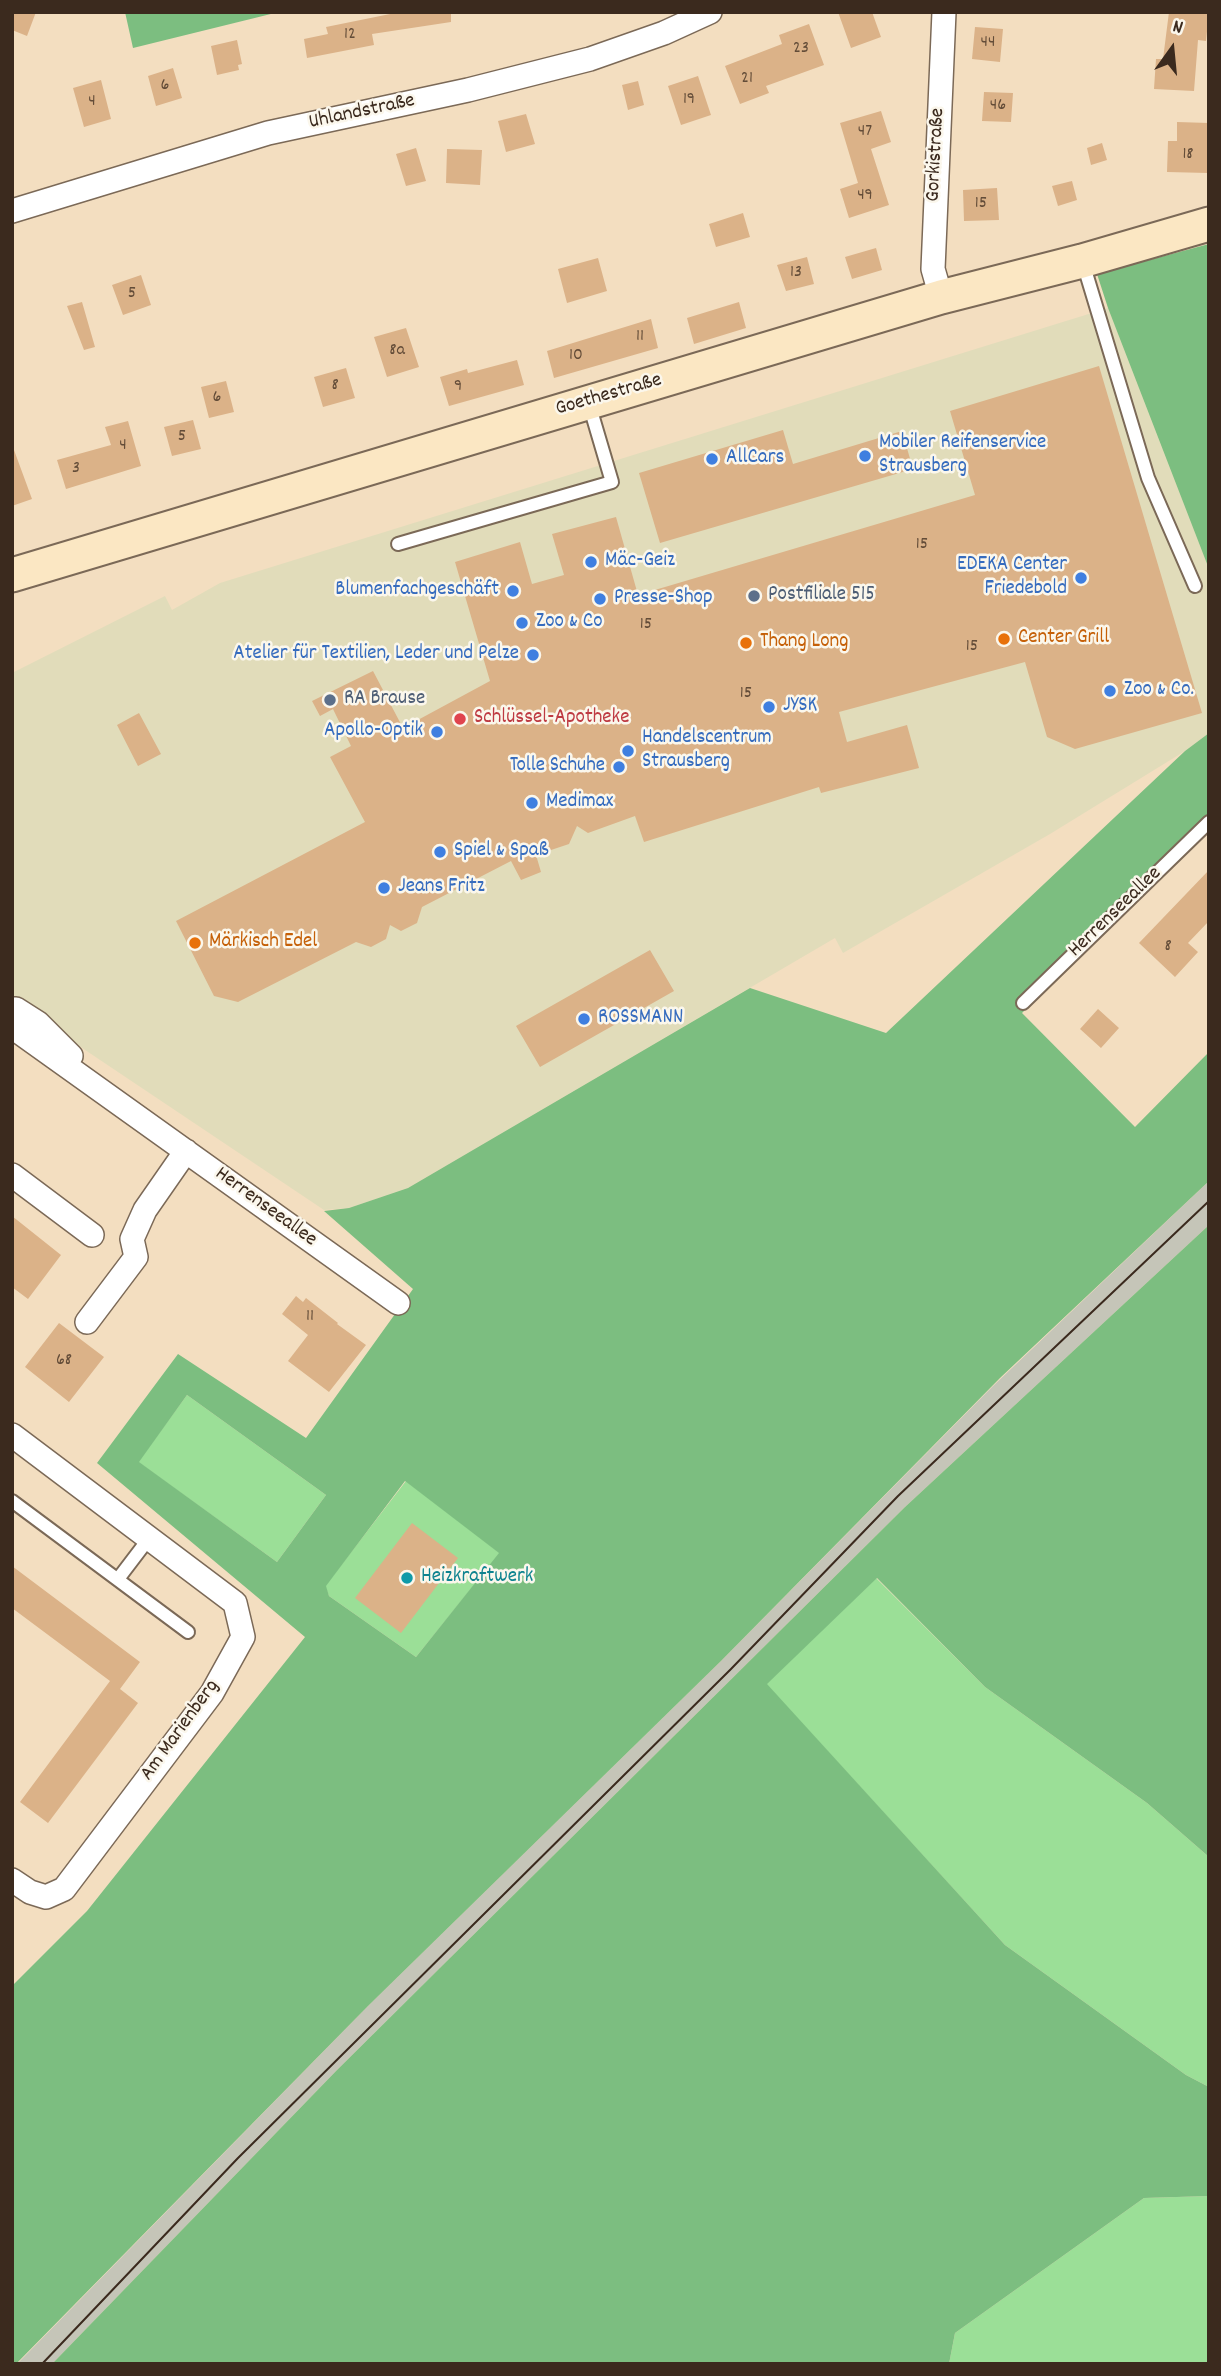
<!DOCTYPE html>
<html>
<head>
<meta charset="utf-8">
<style>
  body { margin:0 }
  #map { position:relative; width:1221px; height:2376px; overflow:hidden; background:#f3dec0; font-family:Dekko,sans-serif }
  canvas { display:block }
  .frame { position:absolute; inset:0; border:14px solid #3b2a1e; pointer-events:none }
  .north { position:absolute; left:1137px; top:14px; width:70px; height:70px; -webkit-text-stroke:5px #fbf7ec; paint-order:stroke; rotate:15deg; font-size:19px; font-weight:700; line-height:28px; text-align:center; color:#3b2a1e }
  .north::after { content:''; display:block; margin:auto; width:24px; height:32px; background:#3b2a1e; clip-path:polygon(50% 0,100% 100%,50% 72%,0 100%) }
</style>
</head>
<body>
<div id="map">
<canvas width="1221" height="2376"></canvas>
<div class="frame"></div>
<div class="north">N</div>
</div>
<script>
const ctx = document.querySelector('canvas').getContext('2d');
ctx.lineJoin = 'round';
function paint(path, color) { ctx.fillStyle = color; ctx.fill(path, 'evenodd'); }
function stroke(path, color, width, dash) { ctx.strokeStyle = color; ctx.lineWidth = width; ctx.lineCap = dash ? 'butt' : 'round'; ctx.setLineDash(dash || []); ctx.stroke(path); }
function label(font, color, halo, rows, align = 'center') {
  ctx.font = font + ' Dekko,sans-serif'; ctx.lineWidth = 5; ctx.setLineDash([]); ctx.textBaseline = 'middle'; ctx.strokeStyle = halo; ctx.fillStyle = color; for (const [text, x, y, turn = 0] of rows) {
    ctx.save(); ctx.translate(x, y); ctx.rotate((+turn || 0) * Math.PI / 180); ctx.textAlign = isNaN(turn) ? turn : align; if (halo) ctx.strokeText(text, 0, 0); ctx.fillText(text, 0, 0); ctx.restore();
  }
}
paint(new Path2D(`
  M1108 308 1209 569V733L1185 751 1050 834 843 953 835 938 408 1188 349 1208 324 1210 12 1001V673L165 596 172 610 220 583Z`), '#e1dcba');
paint(new Path2D(`
  M1209 1181V1225L905 1507 337 2070 52 2364H17L368 2006 721 1661 993 1386Z`), '#c5c5b8');
paint(new Path2D(`
  M187 1395 326 1495 277 1562 138 1462Z
  M406 1481 500 1553 416 1657 329 1596 325 1586Z
  M876 1578 985 1687 1147 1803 1209 1857V2087L1186 2075 1005 1945 766 1684Z
  M1209 2196V2364H949L955 2333 1144 2198Z`), '#9bdf97');
paint(new Path2D(`
  M125 12H279L133 48Z
  M1209 244V569L1108 308 1097 274Z
  M1209 733V826L1022 1013 1135 1127 1209 1052V1181L1000 1378 721 1661 368 2006 16 2364H12V1986L87 1911 305 1637 97 1463 178 1354 306 1438 413 1289 324 1211 349 1208 408 1188 750 988 886 1033 1185 751ZM187 1395 326 1495 277 1562 139 1462ZM405 1481 499 1553 416 1657 329 1596 326 1586Z
  M1209 1225V1857L1147 1803 985 1687 877 1578 767 1684 1005 1945 1186 2075 1209 2087V2196L1144 2198 955 2333 949 2364H52L337 2070 905 1507Z`), '#7cbe80');
paint(new Path2D(`
  M12 12H36L27 36 12 30Z
  M400 12H451V22L372 34 374 45 307 58 304 39 328 34 326 27Z
  M838 12H872L881 37 851 48Z
  M1169 12H1209L1206 41 1198 40 1194 91 1154 89 1156 59H1163Z
  M809 24 824 65 766 86 769 93 740 104 725 66 782 44 779 35Z
  M975 27 1003 29 1000 62 972 59Z
  M237 40 242 64 238 65 239 70 217 75 211 46Z
  M173 68 182 98 156 106 148 76Z
  M698 76 711 115 681 125 668 86Z
  M101 80 111 119 84 127 73 88Z
  M638 81 644 105 628 110 622 85Z
  M984 92 1013 93 1011 122 982 121Z
  M881 111 891 142 871 149 889 205 849 218 840 189 858 183 840 123Z
  M526 114 535 144 506 152 498 121Z
  M1177 122 1209 123 1208 173 1167 172 1168 141H1177Z
  M1102 143 1107 160 1091 165 1087 148Z
  M416 148 426 181 406 186 396 154Z
  M447 149 482 150 480 185 446 183Z
  M1072 181 1077 200 1058 206 1052 186Z
  M997 188 999 220 964 221 963 190Z
  M743 213 750 237 716 247 709 224Z
  M876 248 882 270 852 279 845 257Z
  M807 257 814 284 786 291 777 265Z
  M598 258 607 291 567 303 558 269Z
  M141 275 151 305 123 315 112 285Z
  M82 302 95 347 84 350 67 306Z
  M739 302 746 328 694 344 687 318Z
  M651 319 658 348 554 378 547 351Z
  M406 328 419 367 387 377 374 337Z
  M517 360 524 385 449 406 440 377 467 369 468 373Z
  M1099 366 1202 713 1075 749 1047 737 1025 662 839 712 847 742 907 725 919 768 821 793 819 787 644 842 635 816 588 833 577 826 569 844 536 855 541 872 521 880 511 861 422 907 417 923 401 931 390 925 386 939 371 947 356 942 238 1002 214 996 176 921 365 822 330 757 351 746 333 709 320 716 312 701 373 671 403 728 490 681 455 562 520 542 532 584 564 575 552 534 616 517 638 595 975 495 950 411Z
  M346 368 355 398 323 407 314 377Z
  M226 381 234 412 209 418 201 387Z
  M193 420 201 449 172 456 164 427Z
  M128 421 141 466 66 489 57 460 111 445 105 427Z
  M783 430 793 464 902 431 913 469 660 543 639 473Z
  M12 450H14L32 499 12 506Z
  M139 713 161 754 138 766 117 725Z
  M1209 870V921L1188 943 1198 952 1175 977 1139 943Z
  M650 950 674 991 540 1067 516 1026Z
  M1098 1009 1119 1028 1101 1048 1080 1029Z
  M12 1216 61 1255 28 1299 12 1287Z
  M296 1296 303 1302 306 1298 338 1323 337 1324 366 1345 329 1392 288 1361 308 1335 282 1314Z
  M59 1323 104 1357 69 1402 25 1367Z
  M412 1523 458 1558 401 1633 355 1598Z
  M12 1566 140 1662 120 1689 138 1703 48 1823 20 1802 110 1681 12 1608Z`), '#dbb288');
const lane = new Path2D(`
  M1083 263 1148 478 1195 586
  M398 544 612 482 589 404
  M1023 1003 1209 822
  M12 1501 188 1632
  M118 1579 150 1537`);
const street = new Path2D(`
  M12 211 268 133 468 90 590 59 664 33 710 12
  M941 297 933 269 944 12
  M12 1009H16L38 1023 71 1056
  M12 1027 398 1303
  M12 1175 92 1235
  M87 1322 136 1257 132 1239 145 1210 186 1151
  M12 1435 235 1603 243 1637 212 1693 64 1889 46 1897 30 1892 12 1880`);
const secondary = new Path2D(`
  M12 575 941 297 1082 261 1209 224`);
stroke(lane, '#7b6957', 16);
stroke(street, '#7b6957', 26);
stroke(secondary, '#7b6957', 37);
stroke(lane, '#fff', 12);
stroke(street, '#fff', 23);
stroke(secondary, '#fbe7c3', 33);
stroke(new Path2D(`
  M42 2364 238 2158 731 1669 898 1496 1209 1201`), '#3b2a1e', 2);
for (const [x, y, r, color] of [
  [865,456,7,"#3f7fe0"],
  [712,459,7,"#3f7fe0"],
  [591,562,7,"#3f7fe0"],
  [1081,578,7,"#3f7fe0"],
  [513,591,7,"#3f7fe0"],
  [754,596,7,"#5c6f8a"],
  [600,599,7,"#3f7fe0"],
  [522,623,7,"#3f7fe0"],
  [1004,639,7,"#e8710a"],
  [746,643,7,"#e8710a"],
  [533,655,7,"#3f7fe0"],
  [1110,691,7,"#3f7fe0"],
  [330,700,7,"#5c6f8a"],
  [769,707,7,"#3f7fe0"],
  [460,719,7,"#e0444e"],
  [437,732,7,"#3f7fe0"],
  [628,751,7,"#3f7fe0"],
  [619,767,7,"#3f7fe0"],
  [532,803,7,"#3f7fe0"],
  [440,852,7,"#3f7fe0"],
  [384,888,7,"#3f7fe0"],
  [195,943,7,"#e8710a"],
  [584,1019,7,"#3f7fe0"],
  [407,1578,7,"#0f9aa8"]
]) { const dot = new Path2D(); dot.arc(x, y, r, 0, 2 * Math.PI); ctx.fillStyle = color; ctx.fill(dot); stroke(dot, '#fbf7ec', 2.5); }
label('18px', '#634c38', null, [
  ["12",350,36],
  ["44",988,44],
  ["23",801,50],
  ["21",747,80],
  ["6",165,87],
  ["19",689,101],
  ["4",92,103],
  ["46",998,107],
  ["47",865,133],
  ["18",1188,156],
  ["49",865,197],
  ["15",981,205],
  ["13",796,274],
  ["5",132,295],
  ["11",640,338],
  ["8a",397,352],
  ["10",576,357],
  ["8",335,387],
  ["9",458,388],
  ["6",217,399],
  ["5",182,438],
  ["4",123,447],
  ["3",76,470],
  ["15",922,546],
  ["15",646,626],
  ["15",972,648],
  ["15",746,695],
  ["8",1168,948],
  ["11",310,1318],
  ["68",64,1362]
]);
label('21px', '#3b2a1e', '#fbf7ec', [
  ["Uhlandstraße",362,113,-12],
  ["Gorkistraße",937,155,-87],
  ["Goethestraße",609,396,-16],
  ["Herrenseeallee",1116,913,-44],
  ["Herrenseeallee",265,1208,36],
  ["Am Marienberg",181,1731,-54]
]);
label('21px', '#366cbe', '#fbf7ec', [
  ["Mobiler Reifenservice",879,444],
  ["Strausberg",879,468],
  ["AllCars",726,459],
  ["Mäc-Geiz",605,562],
  ["EDEKA Center",1067,566,"right"],
  ["Friedebold",1067,590,"right"],
  ["Blumenfachgeschäft",499,591,"right"],
  ["Presse-Shop",614,599],
  ["Zoo & Co",536,623],
  ["Atelier für Textilien, Leder und Pelze",519,655,"right"],
  ["Zoo & Co.",1124,691],
  ["JYSK",783,707],
  ["Apollo-Optik",423,732,"right"],
  ["Handelscentrum",642,739],
  ["Strausberg",642,763],
  ["Tolle Schuhe",605,767,"right"],
  ["Medimax",546,803],
  ["Spiel & Spaß",454,852],
  ["Jeans Fritz",398,888],
  ["ROSSMANN",598,1019]
], 'left');
label('21px', '#4e5e75', '#fbf7ec', [
  ["Postfiliale 515",768,596],
  ["RA Brause",344,700]
], 'left');
label('21px', '#c56008', '#fbf7ec', [
  ["Center Grill",1018,639],
  ["Thang Long",760,643],
  ["Märkisch Edel",209,943]
], 'left');
label('21px', '#be3a42', '#fbf7ec', [
  ["Schlüssel-Apotheke",474,719]
], 'left');
label('21px', '#0d838f', '#fbf7ec', [
  ["Heizkraftwerk",421,1578]
], 'left');
</script>
</body>
</html>
